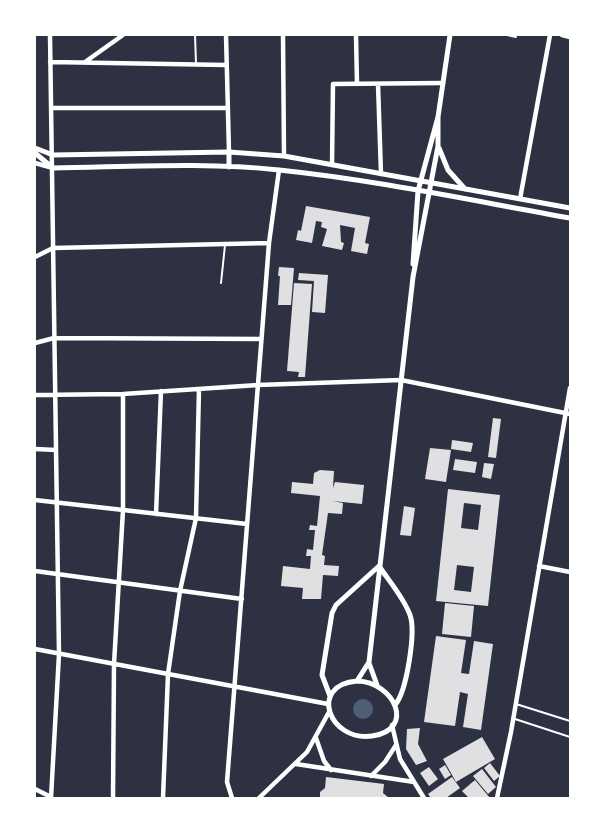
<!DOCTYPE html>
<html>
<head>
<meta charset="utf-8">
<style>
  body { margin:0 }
  #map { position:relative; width:605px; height:833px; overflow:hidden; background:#2d3142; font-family:"Public Sans",sans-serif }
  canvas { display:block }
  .frame { position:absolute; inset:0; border:36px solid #fff; pointer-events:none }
</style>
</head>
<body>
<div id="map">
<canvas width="605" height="833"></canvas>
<div class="frame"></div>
</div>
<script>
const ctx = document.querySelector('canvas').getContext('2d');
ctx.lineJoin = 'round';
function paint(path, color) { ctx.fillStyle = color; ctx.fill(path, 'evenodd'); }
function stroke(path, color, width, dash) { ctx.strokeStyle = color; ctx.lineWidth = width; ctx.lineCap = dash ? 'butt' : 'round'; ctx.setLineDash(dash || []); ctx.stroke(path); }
paint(new Path2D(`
  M353 709a10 10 0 1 1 20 0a10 10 0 1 1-20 0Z`), '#4f5d75');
paint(new Path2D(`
  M306 206 370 217 365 243 369 244 367 254 351 251 355 228 340 225 341 242 344 243 342 250 322 246 327 229 321 227 322 222 316 221 312 243 296 240 298 230 301 231Z
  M279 267 294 268 291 305H278L280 276H278Z
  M299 273 328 275 325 313 312 312 314 281 298 280Z
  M294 283 312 284 305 377H298L299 372 287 371Z
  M493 418 501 419 496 458 488 457Z
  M452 440 473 443 471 452 451 449Z
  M430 448 451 450 446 482 425 479Z
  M455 459 477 462 475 473 453 470Z
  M484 463 494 464 491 479 482 477Z
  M320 470 334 471 333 488 335 482 364 485 362 504 332 501 343 503 342 514 328 513 322 555 325 556 324 565 339 566 338 576 323 575 321 599H302L303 588 281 586 283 566 310 569 311 556H306L307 549 313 550 315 530H309L310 525 317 526 320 496 291 493 292 482 313 484 314 473Z
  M448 489 500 495 488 606 436 601ZM464 503 481 505 478 530 461 528ZM457 565 474 567 471 592 454 590Z
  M404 506 415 508 411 536 400 535Z
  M445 603 474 606 471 637 442 634Z
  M436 636 466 640 461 673 469 674 474 641 493 644 481 730 463 727 468 694 460 692 455 726 424 722Z
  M420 728 418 744 427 761 416 765 406 749 407 729Z
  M482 737 495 759 456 782 443 759Z
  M490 763 500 776 494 781 484 768Z
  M445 765 451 775 445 779 439 769Z
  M429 767 438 779 429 786 420 773Z
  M482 769 496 787 488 794 473 776Z
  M326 777 384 784 383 793 389 798H320V792L325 788Z
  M452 777 460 788 446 798H431L428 794Z
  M475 780 490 798H469L462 791Z`), '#e0e0e3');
stroke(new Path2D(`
  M195 35 196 63
  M507 35 516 37
  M221 283 225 245
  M516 704 570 721
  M515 719 570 737`), '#fff', 2);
stroke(new Path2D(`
  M50 35 59 654 51 798
  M226 35 229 152
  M283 35 284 156
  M356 35 357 84
  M562 35 570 37
  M50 62 226 65
  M85 62 123 35
  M378 84 381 174
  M51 108H227
  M35 163 53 168
  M332 165 333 84 443 83
  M520 199 550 35
  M35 257 53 248 269 243
  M35 343 54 338 261 339
  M35 395 123 394 258 385 401 380 570 414
  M35 449 56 450
  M35 500 247 524
  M156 514 161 391
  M539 566 570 572
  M35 571 242 599
  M35 649 328 704
  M392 725 400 759 424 798
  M316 738 324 761 331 770
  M296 764 414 782
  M371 776 385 762 396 745
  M35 789 51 797
  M113 798 114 664 123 510V394
  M163 798 168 674 180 591 196 518 199 389
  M232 798 227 782 269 243 279 170
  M259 798 307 752 329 712
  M497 798 511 732 570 388`), '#fff', 4.5);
stroke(new Path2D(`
  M35 148 53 155 229 152 284 156 570 208
  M439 148 448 170 465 189
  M229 152V167
  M35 153 53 168C128 167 205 162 279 170 376 180 474 201 570 218
  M413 264 418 191 438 117 450 35
  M369 663 377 685
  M357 681 369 662 413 277 438 146V117
  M357 681C395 682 416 730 372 736 329 742 308 685 357 681Z
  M330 696 322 675 332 613 336 605 379 566C389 581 404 598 410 615 416 631 407 691 395 705`), '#fff', 5);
</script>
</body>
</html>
